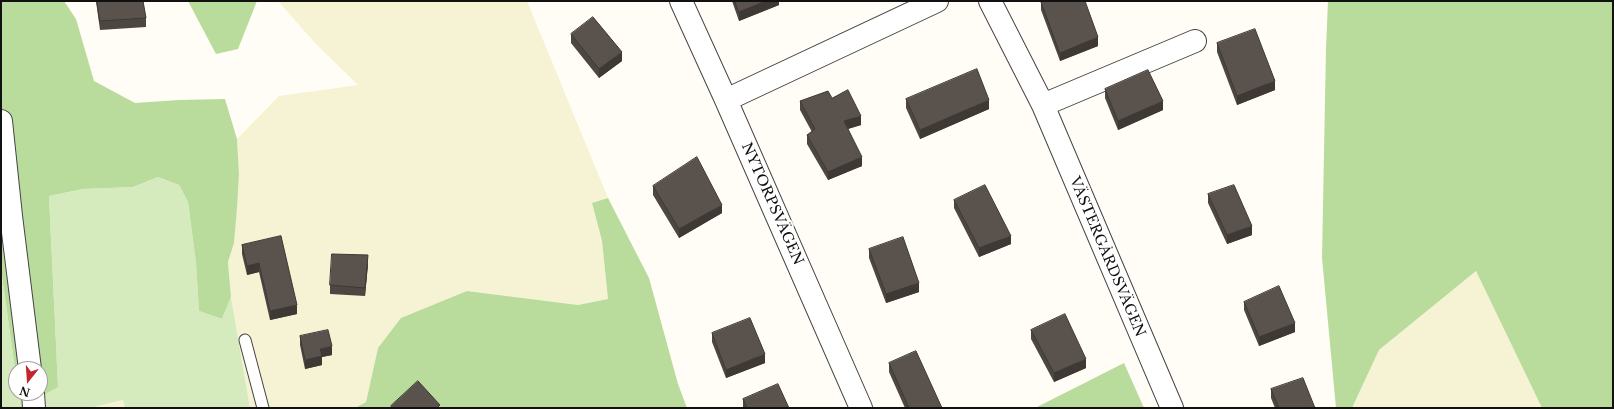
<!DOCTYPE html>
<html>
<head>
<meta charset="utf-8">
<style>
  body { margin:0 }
  #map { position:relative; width:1614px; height:409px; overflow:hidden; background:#fffdf5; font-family:"Libre Baskerville",serif }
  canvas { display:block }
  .frame { position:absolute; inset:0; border:2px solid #111; pointer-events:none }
  .north { position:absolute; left:8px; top:361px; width:40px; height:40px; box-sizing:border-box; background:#fff; border:1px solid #a0a0a0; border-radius:50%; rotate:197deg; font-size:11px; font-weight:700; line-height:16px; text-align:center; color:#111 }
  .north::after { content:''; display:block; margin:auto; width:14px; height:18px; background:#c4262e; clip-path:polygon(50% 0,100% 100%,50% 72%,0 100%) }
</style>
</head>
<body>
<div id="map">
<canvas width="1614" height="409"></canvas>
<div class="frame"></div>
<div class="north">N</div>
</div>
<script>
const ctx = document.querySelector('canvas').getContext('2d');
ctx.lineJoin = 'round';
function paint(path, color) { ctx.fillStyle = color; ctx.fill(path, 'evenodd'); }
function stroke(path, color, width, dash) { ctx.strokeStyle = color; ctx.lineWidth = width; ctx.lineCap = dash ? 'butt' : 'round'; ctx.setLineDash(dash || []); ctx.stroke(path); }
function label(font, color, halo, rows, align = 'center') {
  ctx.font = font + ' "Libre Baskerville",serif'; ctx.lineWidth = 4; ctx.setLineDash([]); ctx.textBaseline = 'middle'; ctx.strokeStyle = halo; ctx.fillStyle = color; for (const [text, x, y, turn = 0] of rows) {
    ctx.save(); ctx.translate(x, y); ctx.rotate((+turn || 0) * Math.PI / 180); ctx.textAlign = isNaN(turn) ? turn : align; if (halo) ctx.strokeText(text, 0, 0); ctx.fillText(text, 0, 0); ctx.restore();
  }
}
paint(new Path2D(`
  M278 1H527L608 198 592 204 602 241 608 299 578 305 467 291 378 348 366 402 355 408H250L231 297 228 262 234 243 239 174 237 139 279 96 358 85 315 43Z
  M1476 271 1542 408H1352L1379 350Z
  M123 400 125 408H90Z`), '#f6f3d4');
paint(new Path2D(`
  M158 177 179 185 188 202 196 263 199 311 222 319 231 297 250 408H125L123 400 90 408H1V269L16 376V393H38L58 387 49 196 83 189 133 187Z`), '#d5ebbd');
paint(new Path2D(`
  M1 1H64L76 19 94 81 135 103 179 100 225 99 237 139 239 174 237 208 234 243 228 262 231 297 222 319 199 311 196 263 188 202 179 185 158 177 133 187 83 189 49 196 58 387 43 395 40 393V369H16V376L1 269Z
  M188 1H257L238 49 216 54Z
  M1328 1H1613V408H1542L1476 271 1379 350 1352 408H1336L1322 258 1326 48Z
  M608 198 649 278 678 384 687 408H355L366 402 378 348 401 318 467 291 578 305 608 299 602 241 592 203Z
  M1124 363 1144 408H1035Z`), '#b9dc9c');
const lane = new Path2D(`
  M245 340 263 408`);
const street = new Path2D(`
  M681 1 726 100 861 408
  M990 1 1043 105 1172 408
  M726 100 937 1
  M1043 105 1195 41
  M1 121 11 216 30 369
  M33 393 34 408`);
stroke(lane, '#444', 13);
stroke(street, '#444', 24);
stroke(lane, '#fff', 11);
stroke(street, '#fff', 22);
paint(new Path2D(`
  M96 1H143L146 18V27L100 30Z
  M732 1H779V5L739 21Z
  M1041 1 1098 46 1060 61 1041 10Z
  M571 34 622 61 599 78 571 43Z
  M1217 43 1275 90 1237 105 1217 52Z
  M1105 89 1163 110 1118 130 1105 98Z
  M832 98 861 125 848 129 862 166 828 180 807 144V135L812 132 800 110V101Z
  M906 99 989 109 920 139 906 108Z
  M653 186 722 213 679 238 653 195Z
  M1208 194 1252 235 1227 244 1208 203Z
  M954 200 1011 244 979 257 954 208Z
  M281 236 297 314 270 320 259 272 247 275 242 254V245Z
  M869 249 919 292 886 303 869 258Z
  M368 264 365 296 330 294V285Z
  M1244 302 1295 332 1259 346 1244 310Z
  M1031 330 1086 368 1054 382 1031 339Z
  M712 333 765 363 726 378 712 342Z
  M300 336 332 355 322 357V365L305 369 300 345Z
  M889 363 942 408H905L889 372Z
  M1271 389 1315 408H1275L1271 398Z
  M743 399 789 408H743Z`), '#4d4742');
paint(new Path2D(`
  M766 1H779V5L739 21V12Z
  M1098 37V46L1060 61V53Z
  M622 52V61L599 78V69Z
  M1275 81V90L1237 105V96Z
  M989 100V109L920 139V130Z
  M1163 101V110L1118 130V121Z
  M861 116V125L844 130V121Z
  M862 157V166L828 180V172Z
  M722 205V213L679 238V229Z
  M1252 226V235L1227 244V235Z
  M1011 236V244L979 257V248Z
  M368 255V264L365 296V288Z
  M259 263V272L247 275V266Z
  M919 283V292L886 303V294Z
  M297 305V314L270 320V311Z
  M1295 323V332L1259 346V337Z
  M332 346V355L322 357V365L305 369V360L320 349Z
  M765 354V363L726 378V370Z
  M1086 359V368L1054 382V373Z`), '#3f3936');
const building = new Path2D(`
  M97 1H143L146 18 100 21Z
  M735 1H766L739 12Z
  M1041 1H1085L1098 37 1060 53Z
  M593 17 622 52 599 69 571 34Z
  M1255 29 1275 81 1237 96 1217 43Z
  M977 69 989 100 920 130 906 99Z
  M1148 70 1163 101 1118 121 1105 89Z
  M848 90 861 116 844 121 862 157 828 172 807 135 815 129 800 101 828 91 832 98Z
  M697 157 722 205 679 229 653 186Z
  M985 185 1011 236 979 248 954 200Z
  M1234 185 1252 226 1227 235 1208 194Z
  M281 236 297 305 270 311 259 263 247 266 242 245Z
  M903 237 919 283 886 294 869 249Z
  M332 254 368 255 365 288 330 285Z
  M1279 286 1295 323 1259 337 1244 302Z
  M1065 314 1086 359 1054 373 1031 330Z
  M750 318 765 354 726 370 712 333Z
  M328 330 332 346 320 349 322 356 305 360 300 336Z
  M916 351 942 408H909L889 363Z
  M1303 378 1315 408H1279L1271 389Z
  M418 381 440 405 437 408H392L391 406Z
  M778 384 789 408H747L743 399Z`);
paint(building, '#5a524d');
stroke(building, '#3f3936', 1);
label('14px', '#111', '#fff', [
  ["NYTORPSVÄGEN",772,204,66],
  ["VÄSTERGÅRDSVÄGEN",1107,257,67]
]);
</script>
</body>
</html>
